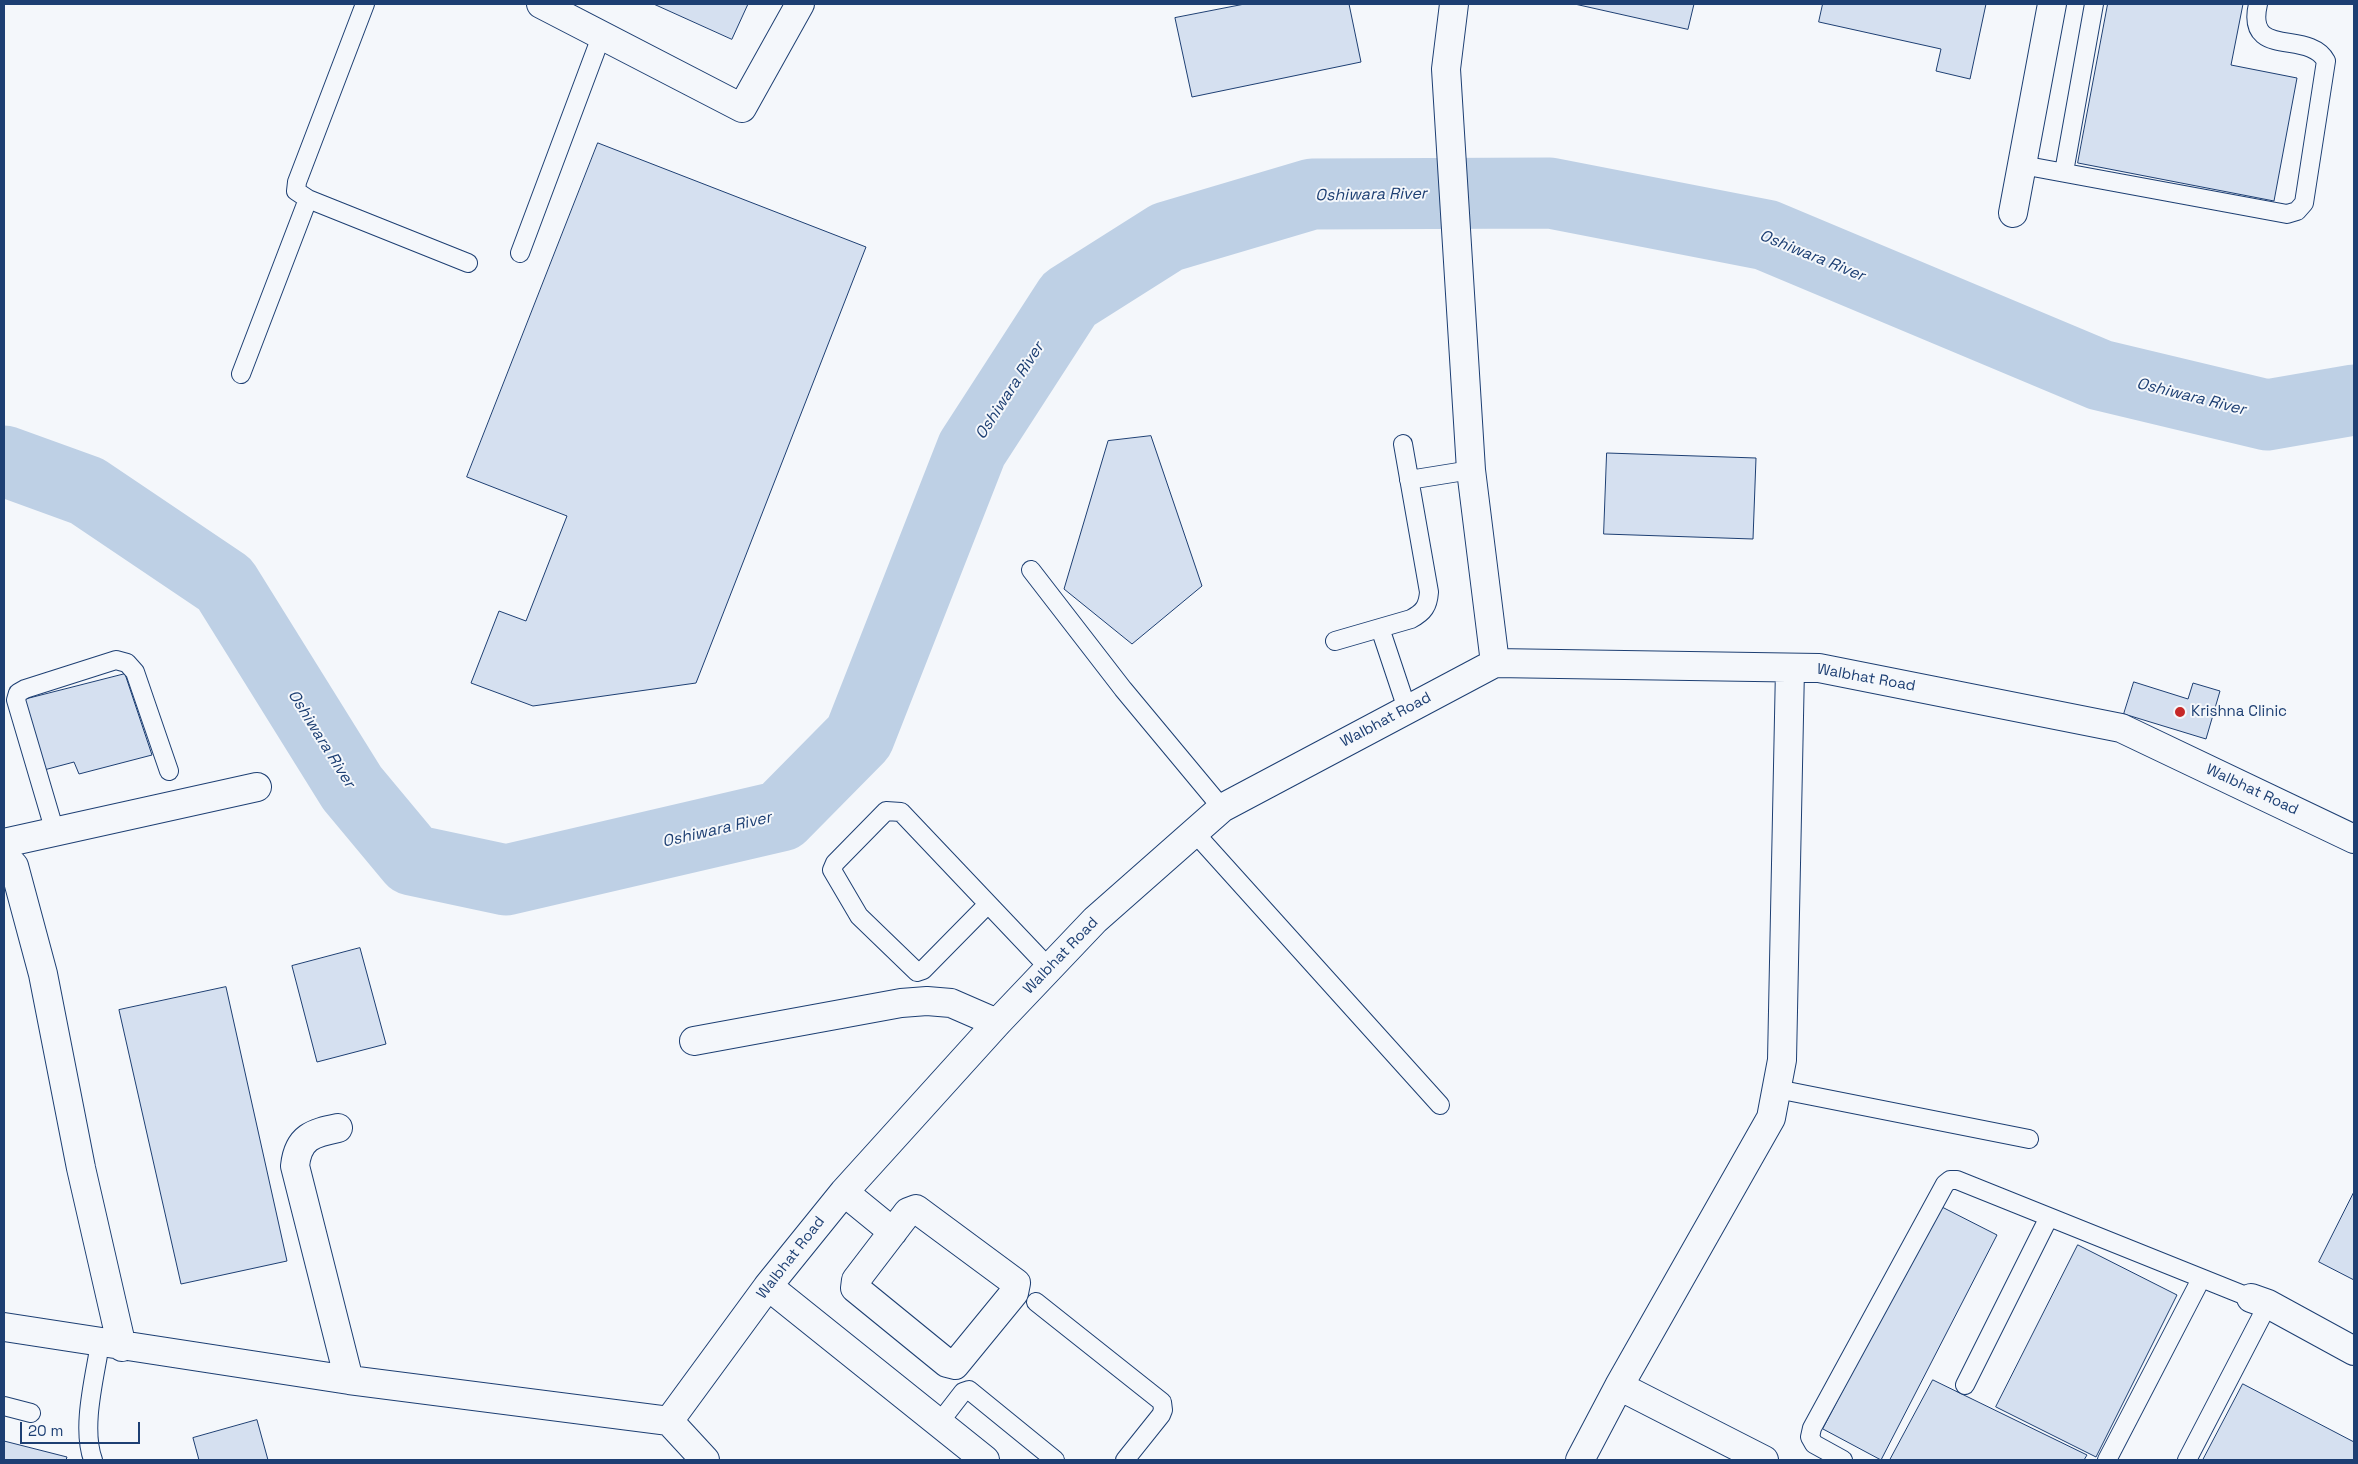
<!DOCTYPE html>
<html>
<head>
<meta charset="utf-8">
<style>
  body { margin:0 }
  #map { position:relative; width:2358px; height:1464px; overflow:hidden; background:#f4f7fb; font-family:"Space Grotesk",sans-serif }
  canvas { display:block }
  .frame { position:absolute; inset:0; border:5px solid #1d3f73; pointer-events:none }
  .scale { position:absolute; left:20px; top:1422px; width:120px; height:22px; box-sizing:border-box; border:2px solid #1d3f73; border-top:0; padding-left:6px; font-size:15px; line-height:18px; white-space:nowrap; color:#1d3f73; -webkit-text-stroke:4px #f4f7fb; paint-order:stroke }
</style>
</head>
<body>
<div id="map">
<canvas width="2358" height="1464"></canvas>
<div class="frame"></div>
<div class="scale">20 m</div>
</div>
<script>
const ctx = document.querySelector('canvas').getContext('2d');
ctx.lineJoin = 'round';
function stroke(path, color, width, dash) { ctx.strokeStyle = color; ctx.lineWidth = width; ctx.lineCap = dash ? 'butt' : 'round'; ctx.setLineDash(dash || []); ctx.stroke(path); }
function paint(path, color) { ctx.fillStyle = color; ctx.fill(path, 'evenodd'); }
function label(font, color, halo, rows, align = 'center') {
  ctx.font = font + ' "Space Grotesk",sans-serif'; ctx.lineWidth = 4; ctx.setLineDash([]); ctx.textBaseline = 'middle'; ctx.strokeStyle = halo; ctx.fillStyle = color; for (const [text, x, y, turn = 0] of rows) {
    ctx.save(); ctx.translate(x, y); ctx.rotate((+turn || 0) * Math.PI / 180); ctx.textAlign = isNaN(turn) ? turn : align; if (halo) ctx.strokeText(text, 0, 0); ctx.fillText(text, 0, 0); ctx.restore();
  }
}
stroke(new Path2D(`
  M4 461 87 491 225 584 352 788 412 860 506 880 781 816 859 737 972 449 1069 299 1167 237 1312 194 1550 193 1766 235 2100 375 2267 415 2354 400`), '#bed0e5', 71);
const building = new Path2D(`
  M654 4H748L732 39Z
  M1245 4H1349L1361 62 1192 97 1175 18Z
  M1575 4H1694L1688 29Z
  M1823 4H1986L1970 79 1936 71 1941 49 1819 22Z
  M2108 4H2243L2231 65 2297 78 2274 201 2078 163Z
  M598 143 866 247 696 683 533 706 471 683 499 611 526 621 567 516 467 477Z
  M1151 436 1202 586 1132 644 1064 589 1108 441Z
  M1607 453 1756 458 1753 539 1604 534Z
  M125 674 152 755 79 774 74 762 44 770 23 700Z
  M2134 682 2188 699 2193 683 2220 691 2206 739 2124 714Z
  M360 948 386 1044 317 1062 292 966Z
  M226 987 287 1261 181 1284 119 1010Z
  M2354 1192V1280L2319 1262Z
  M1940 1206 1997 1235 1881 1460 1823 1429Z
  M2078 1245 2177 1295 2096 1457 1996 1407Z
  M1933 1380 2087 1455 2084 1460H1890Z
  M2243 1384 2354 1442V1460H2203Z
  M257 1420 268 1460H199L193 1438Z
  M4 1441 67 1457 66 1460H4Z`);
paint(building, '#d5e0f0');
stroke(building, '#1d3f73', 1);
const lane = new Path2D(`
  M365 4 297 182 296 191 308 199 468 263
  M2022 165 2287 214 2297 211 2304 203 2326 61C2309 29 2245 60 2258 4
  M2064 172 2094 4
  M520 253 602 34
  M241 374 308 199
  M1409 480 1471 470
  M1031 570 1123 689 1222 808
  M1380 628 1407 709
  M1335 641 1411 619C1424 612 1428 606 1429 592L1403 444
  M55 832 16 700 18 693 25 689 116 660 127 663 135 672 169 771
  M1194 832 1440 1105
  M988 904 923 970 917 972 859 916 832 870 835 863 886 811 901 812 1049 968
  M1777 1089 2029 1139
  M1036 1302 1162 1402 1163 1410 1161 1415 1125 1460
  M1965 1385 2049 1217
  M4 1406 31 1413
  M939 1423 963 1392 969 1390 1055 1460
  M93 1460C81 1427 95 1377 100 1343
  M1843 1460 1814 1444 1810 1437 1812 1428 1945 1184 1950 1180H1957L2251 1298
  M2107 1460 2201 1279
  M2187 1460 2268 1304`);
const street = new Path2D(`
  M541 4 742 108 800 4
  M1454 4 1446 69 1471 470 1495 663
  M2013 213 2052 4
  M4 843 257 787
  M4 855 14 866 43 974 81 1168 122 1347
  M694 1041 901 1003 927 1001 951 1003 997 1023
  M338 1128C313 1133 298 1137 295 1166L349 1380
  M844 1192 893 1232
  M916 1209 1016 1283 1014 1293 955 1365 947 1363 855 1288 856 1280 908 1212Z
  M768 1286 985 1460
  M2251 1298 2268 1304 2354 1351
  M4 1327 349 1380 669 1421 705 1460
  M1619 1386 1764 1460
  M669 1421 768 1286 844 1192 997 1023 1095 920 1222 808 1495 663 1819 668 2121 728 2354 839
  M1580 1460 1619 1386 1771 1118 1782 1060 1790 668`);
stroke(lane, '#1d3f73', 20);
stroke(street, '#1d3f73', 30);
stroke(lane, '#f4f7fb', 18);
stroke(street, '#f4f7fb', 28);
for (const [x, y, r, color] of [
  [2180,712,6,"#c62828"]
]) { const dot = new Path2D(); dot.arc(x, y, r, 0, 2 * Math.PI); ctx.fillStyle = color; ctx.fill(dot); stroke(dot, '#f4f7fb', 2); }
label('15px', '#1d3f73', '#f4f7fb', [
  ["Walbhat Road",1866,678,10],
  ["Walbhat Road",1386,720,-28],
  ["Walbhat Road",2252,790,25],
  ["Walbhat Road",1061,956,-46],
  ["Walbhat Road",791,1258,-52]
]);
label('15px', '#1d3f73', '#f4f7fb', [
  ["Krishna Clinic",2191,712]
], 'left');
label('italic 16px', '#1d3f73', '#f4f7fb', [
  ["Oshiwara River",1371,195,-1],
  ["Oshiwara River",1812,256,22],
  ["Oshiwara River",1010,391,-57],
  ["Oshiwara River",2191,397,14],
  ["Oshiwara River",321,739,58],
  ["Oshiwara River",717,830,-13]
]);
</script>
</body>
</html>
